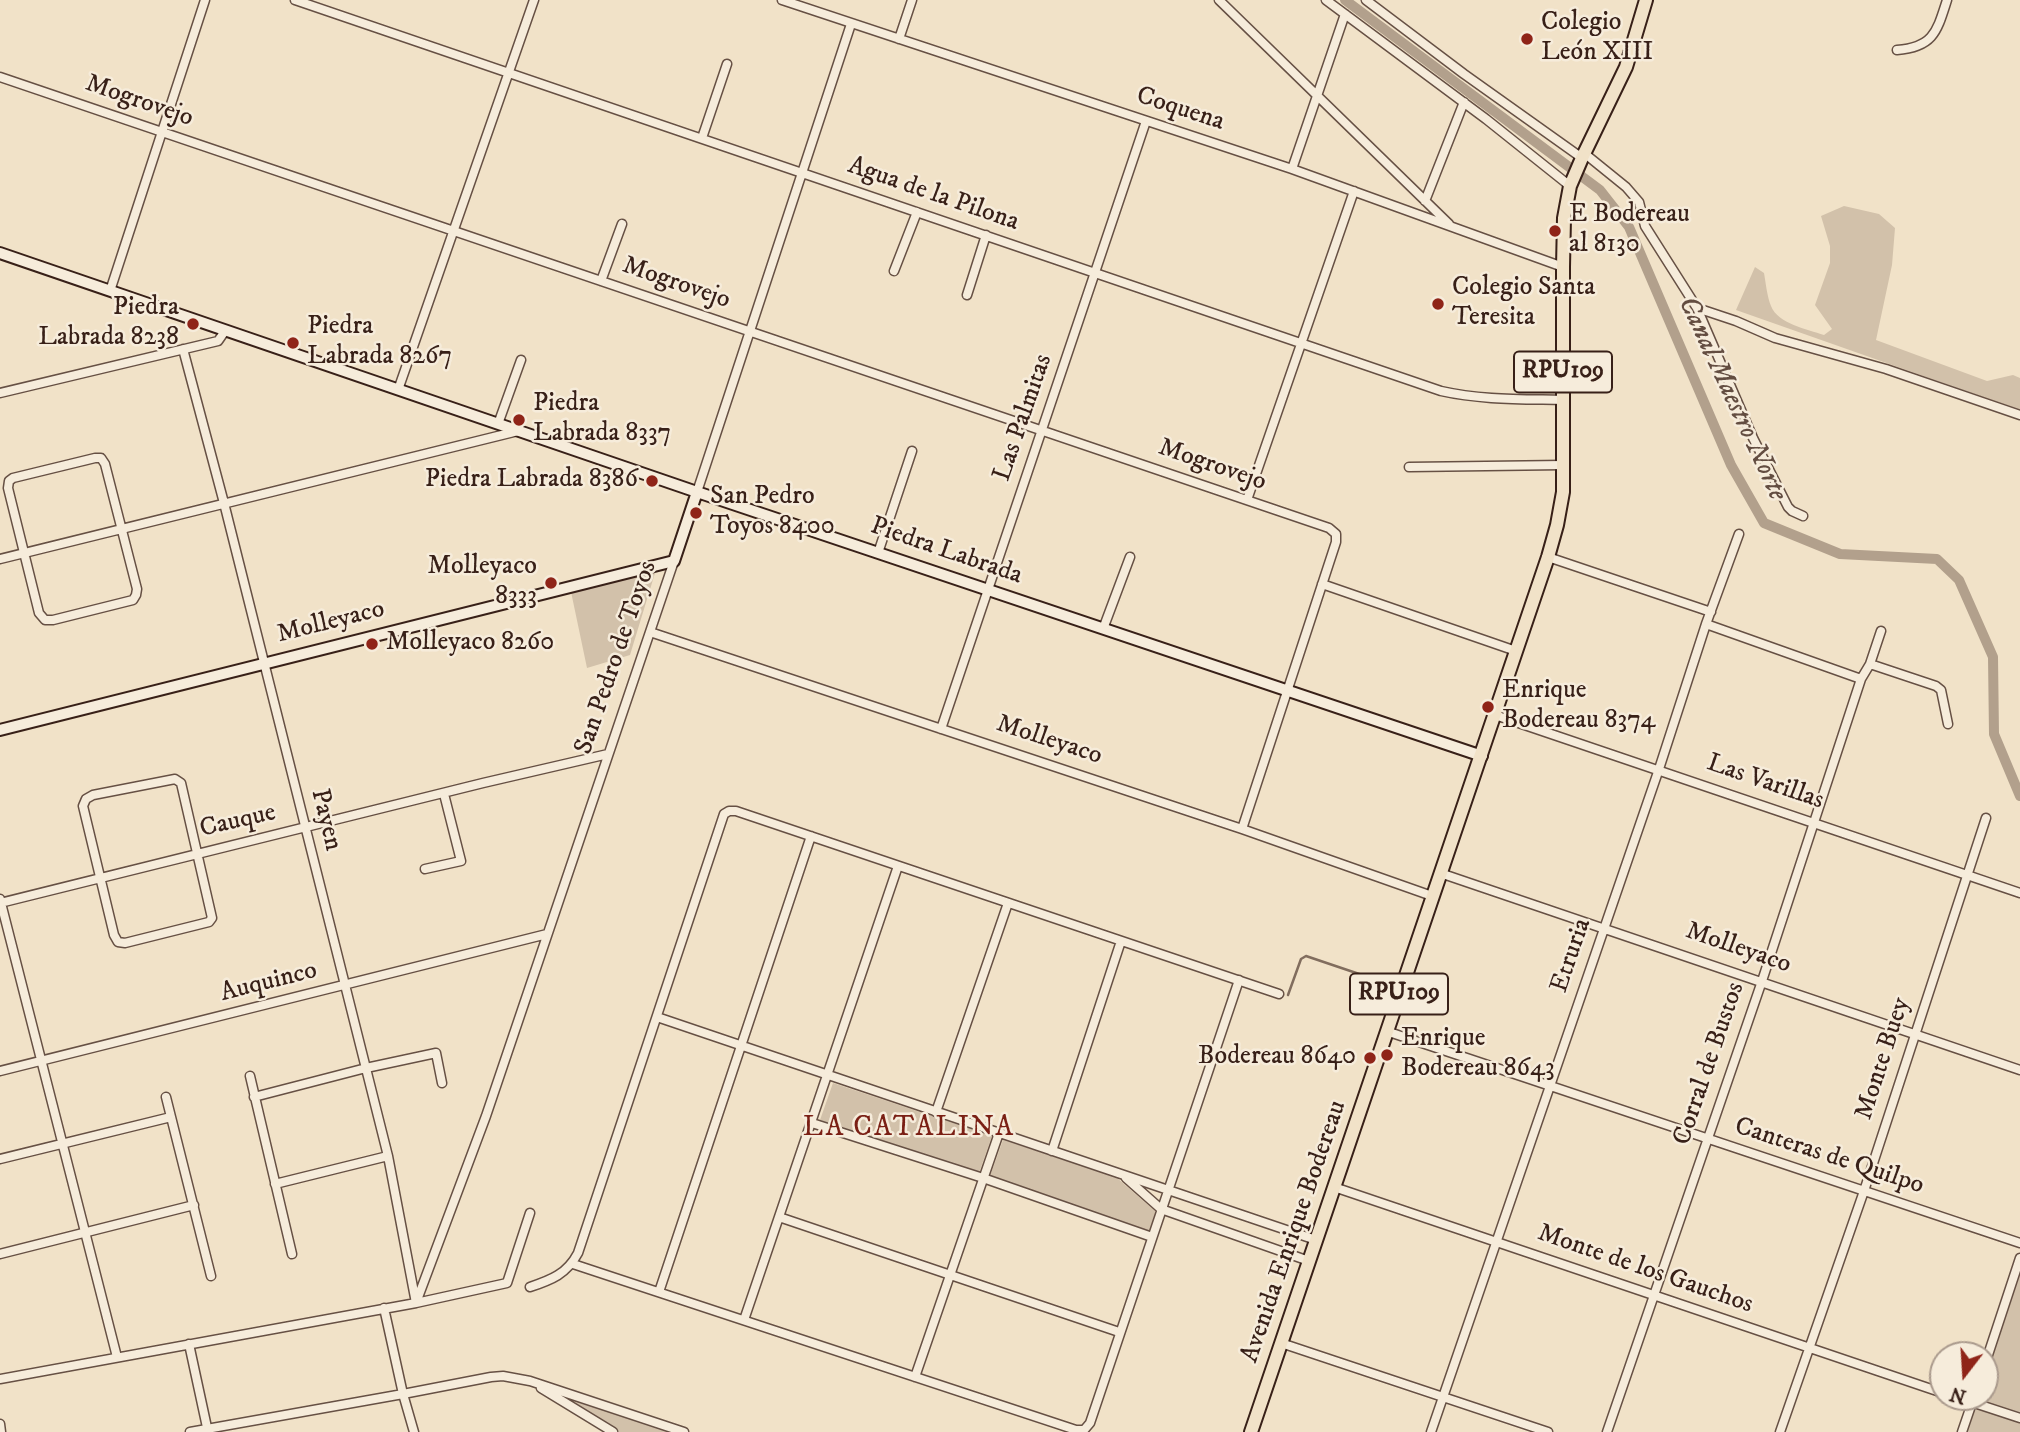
<!DOCTYPE html>
<html>
<head>
<meta charset="utf-8">
<style>
  body { margin:0 }
  #map { position:relative; width:2020px; height:1432px; overflow:hidden; background:#f1e2c8; font-family:"IM FELL DW Pica",serif }
  canvas { display:block }
  .north { position:absolute; left:1929px; top:1341px; width:70px; height:70px; box-sizing:border-box; background:#f6ecdb; border:2px solid #aa9a8d; border-radius:50%; rotate:197deg; font-size:19px; font-weight:700; line-height:28px; text-align:center; color:#382018 }
  .north::after { content:''; display:block; margin:auto; width:24px; height:32px; background:#8f2418; clip-path:polygon(50% 0,100% 100%,50% 72%,0 100%) }
</style>
</head>
<body>
<div id="map">
<canvas width="2020" height="1432"></canvas>
<div class="north">N</div>
</div>
<script>
const ctx = document.querySelector('canvas').getContext('2d');
ctx.lineJoin = 'round';
function paint(path, color) { ctx.fillStyle = color; ctx.fill(path, 'evenodd'); }
function stroke(path, color, width, dash) { ctx.strokeStyle = color; ctx.lineWidth = width; ctx.lineCap = dash ? 'butt' : 'round'; ctx.setLineDash(dash || []); ctx.stroke(path); }
function label(font, color, halo, rows, align = 'center') {
  ctx.font = font + ' "IM FELL DW Pica",serif'; ctx.lineWidth = 5; ctx.setLineDash([]); ctx.textBaseline = 'middle'; ctx.strokeStyle = halo; ctx.fillStyle = color; for (const [text, x, y, turn = 0] of rows) {
    ctx.save(); ctx.translate(x, y); ctx.rotate((+turn || 0) * Math.PI / 180); ctx.textAlign = isNaN(turn) ? turn : align; if (halo) ctx.strokeText(text, 0, 0); ctx.fillText(text, 0, 0); ctx.restore();
  }
}
paint(new Path2D(`
  M1844 206 1879 214 1895 228 1892 265 1876 340 1987 381 2013 375 2020 378V410L1736 310 1755 267 1764 273C1766 284 1767 296 1771 306 1778 324 1807 329 1824 335L1832 329 1815 305 1830 263V246L1821 216Z
  M655 573 630 655 587 668 570 587Z
  M833 1083 992 1136 979 1173 820 1120Z
  M1003 1140 1116 1177 1156 1212 1150 1231 990 1176Z
  M2020 1274V1414L1977 1399 1978 1397H1985V1376Z
  M542 1385 676 1432H619Z
  M1975 1406 2020 1421V1432H1966Z`), '#d2c1aa');
stroke(new Path2D(`
  M1288 995 1301 959 1306 956 1374 979`), '#816d5e', 2.5);
stroke(new Path2D(`
  M1345 0 1600 190 1629 227 1731 465 1764 523 1840 554 1937 559 1959 580 1993 657 1994 734 2020 796`), '#b2a08c', 10);
const street = new Path2D(`
  M295 0 1441 391C1481 400 1522 399 1563 400
  M782 0 1292 169 1563 267
  M1219 0 1449 224
  M1326 0 1486 119 1570 186
  M1366 0 1464 74 1582 158
  M899 39 912 0
  M1897 50C1934 47 1937 31 1947 0
  M0 77 1329 528 1336 534V542L1242 829
  M702 138 727 64
  M1584 153 1626 187 1639 202 1645 226 1697 308 1753 438 1788 507 1792 511 1803 516
  M1292 169 1345 14
  M1425 201 1464 102
  M894 271 917 212
  M601 281 622 224
  M110 291 205 0
  M967 295 986 235
  M1697 308 1736 321 1775 338 1886 369 2020 415
  M183 349 224 503 388 1156 416 1303
  M398 390 534 0
  M0 393 218 341 225 331
  M498 424 521 360
  M95 458H101L105 464 137 589 136 595 133 600 53 620H45L39 613 8 488 9 481 13 478Z
  M1409 467 1563 465
  M697 492 851 24
  M1247 500 1354 191
  M878 553 912 451
  M1548 557 1711 612
  M0 559 518 431
  M1322 584 1516 651
  M1706 624 1861 679
  M1103 629 1130 557
  M650 632 1242 829 1432 896
  M1870 664 1936 686 1941 690 1948 724
  M1495 715 2020 893
  M941 729 1146 121
  M175 779 181 783 212 918 209 922 125 943 118 942 114 935 83 806 86 799 93 795Z
  M425 869 461 861 444 794
  M1440 873 2020 1070
  M0 899 117 1357
  M0 903 483 783 608 754
  M657 1017 1316 1240
  M1386 1031 2020 1243
  M0 1071 547 934
  M250 1076 292 1254
  M166 1097 211 1276
  M254 1097 366 1068 436 1053 442 1083
  M936 1112 1008 903
  M812 1123 983 1178 1152 1237
  M1052 1151 1121 941
  M0 1159 171 1117
  M1126 1178 1161 1209 1309 1261
  M275 1184 388 1156
  M1334 1187 1943 1393
  M779 1217 1119 1332
  M0 1254 194 1205
  M573 1264 1076 1430H1084L1090 1423 1239 980
  M530 1287C551 1280 567 1274 578 1253L724 814 729 811H736L1279 994
  M659 1292 811 836
  M417 1300 486 1116 674 561
  M384 1308 403 1394 414 1432
  M744 1320 898 866
  M1281 1343 1548 1432
  M189 1344 208 1432
  M1985 1364 2020 1258
  M915 1377 999 1133
  M0 1379 416 1303 507 1283 530 1213
  M541 1388 613 1432
  M1956 1397 2020 1418
  M0 1424 1 1432
  M190 1432 403 1394 491 1377 503 1376 530 1381 684 1432
  M1431 1432 1659 769 1706 624 1739 534
  M1607 1432 1762 981 1861 679 1870 664 1881 631
  M1780 1432 1864 1191 1986 818
  M1962 1432 1974 1397`);
const secondary = new Path2D(`
  M0 253 697 492 1482 756
  M0 730 674 561 697 492`);
const primary = new Path2D(`
  M1251 1432 1548 557 1557 525 1563 492V267L1564 218 1570 186 1582 158 1626 67 1646 0`);
stroke(street, '#665044', 11);
stroke(secondary, '#382018', 14);
stroke(primary, '#382018', 16);
stroke(street, '#f6ecdb', 8);
stroke(secondary, '#f6ecdb', 10);
stroke(primary, '#f1e2c8', 12);
for (const [x, y, r, color] of [
  [1527,39,7,"#8f2418"],
  [1555,231,7,"#8f2418"],
  [1438,304,7,"#8f2418"],
  [193,324,7,"#8f2418"],
  [293,343,7,"#8f2418"],
  [519,420,7,"#8f2418"],
  [652,481,7,"#8f2418"],
  [696,513,7,"#8f2418"],
  [551,583,7,"#8f2418"],
  [372,644,7,"#8f2418"],
  [1488,707,7,"#8f2418"],
  [1387,1055,7,"#8f2418"],
  [1370,1058,7,"#8f2418"]
]) { const dot = new Path2D(); dot.arc(x, y, r, 0, 2 * Math.PI); ctx.fillStyle = color; ctx.fill(dot); stroke(dot, '#f6ecdb', 2.5); }
for (const [x, y, w] of [
  [1563,372,98],
  [1399,994,98]
]) { const box = new Path2D(); box.roundRect(x - w / 2, y - 20.5, w, 41, 5); ctx.fillStyle = '#f6ecdb'; ctx.fill(box); stroke(box, '#382018', 2); }
label('bold 24px', '#382018', null, [
  ["RPU109",1563,372],
  ["RPU109",1399,994]
]);
label('26px', '#382018', '#f6ecdb', [
  ["Colegio",1541,24],
  ["León XIII",1541,54],
  ["E Bodereau",1569,216],
  ["al 8130",1569,246],
  ["Colegio Santa",1452,289],
  ["Teresita",1452,319],
  ["Piedra",179,309,"right"],
  ["Labrada 8238",179,339,"right"],
  ["Piedra",307,328],
  ["Labrada 8267",307,358],
  ["Piedra",533,405],
  ["Labrada 8337",533,435],
  ["Piedra Labrada 8386",638,481,"right"],
  ["San Pedro",710,498],
  ["Toyos 8400",710,528],
  ["Molleyaco",537,568,"right"],
  ["8333",537,598,"right"],
  ["Molleyaco 8260",386,644],
  ["Enrique",1502,692],
  ["Bodereau 8374",1502,722],
  ["Enrique",1401,1040],
  ["Bodereau 8643",1401,1070],
  ["Bodereau 8640",1356,1058,"right"]
], 'left');
label('26px', '#382018', '#f6ecdb', [
  ["Mogrovejo",139,102,19],
  ["Coquena",1180,110,18],
  ["Agua de la Pilona",933,195,19],
  ["Mogrovejo",676,284,19],
  ["Las Palmitas",1024,418,-71],
  ["Mogrovejo",1212,466,19],
  ["Piedra Labrada",946,552,19],
  ["Molleyaco",331,623,-14],
  ["San Pedro de Toyos",617,658,-71],
  ["Molleyaco",1049,741,18],
  ["Las Varillas",1765,783,19],
  ["Payen",325,820,76],
  ["Cauque",238,822,-13],
  ["Molleyaco",1738,949,19],
  ["Etruria",1572,956,-71],
  ["Auquinco",269,983,-14],
  ["Monte Buey",1884,1059,-72],
  ["Corral de Bustos",1710,1064,-71],
  ["Canteras de Quilpo",1829,1157,18],
  ["Avenida Enrique Bodereau",1295,1232,-71],
  ["Monte de los Gauchos",1645,1270,19]
]);
label('italic 28px', '#634d41', '#f6ecdb', [
  ["Canal Maestro Norte",1731,399,65]
]);
ctx.letterSpacing = '2px';
label('28px', '#7a1f14', '#f6ecdb', [
  ["LA CATALINA",909,1129]
]);
ctx.letterSpacing = '0px';
</script>
</body>
</html>
